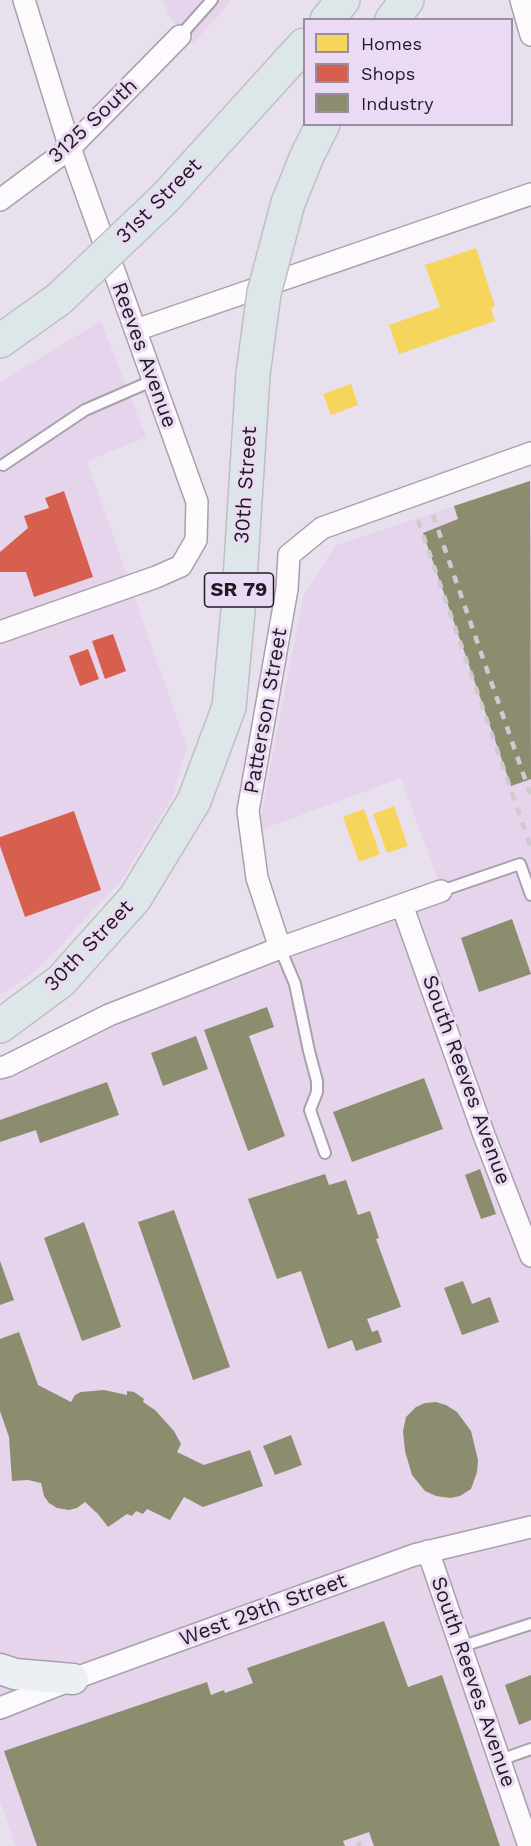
<!DOCTYPE html>
<html>
<head>
<meta charset="utf-8">
<style>
  body { margin:0 }
  #map { position:relative; width:531px; height:1846px; overflow:hidden; background:#e9e0ed; font-family:"Work Sans",sans-serif }
  canvas { display:block }
  .legend { position:absolute; left:303px; top:18px; width:210px; height:108px; box-sizing:border-box; background:#ebdaf3; border:2px solid #9a8da0; margin:0; padding:8px 10px; list-style:none; font-size:18px; color:#211a23 }
  .legend li { display:flex; align-items:center; gap:12px; height:30px }
  .legend b { width:30px; border:2px solid #9a8da0 }
</style>
</head>
<body>
<div id="map">
<canvas width="531" height="1846"></canvas>
<ul class="legend">
<li><b style="height:16px;background:#f6d55c"></b>Homes</li>
<li><b style="height:16px;background:#d6604d"></b>Shops</li>
<li><b style="height:16px;background:#8c8c6e"></b>Industry</li>
</ul>
</div>
<script>
const ctx = document.querySelector('canvas').getContext('2d');
ctx.lineJoin = 'round';
function paint(path, color) { ctx.fillStyle = color; ctx.fill(path, 'evenodd'); }
function stroke(path, color, width, dash) { ctx.strokeStyle = color; ctx.lineWidth = width; ctx.lineCap = dash ? 'butt' : 'round'; ctx.setLineDash(dash || []); ctx.stroke(path); }
function label(font, color, halo, rows, align = 'center') {
  ctx.font = font + ' "Work Sans",sans-serif'; ctx.lineWidth = 6; ctx.setLineDash([]); ctx.textBaseline = 'middle'; ctx.strokeStyle = halo; ctx.fillStyle = color; for (const [text, x, y, turn = 0] of rows) {
    ctx.save(); ctx.translate(x, y); ctx.rotate((+turn || 0) * Math.PI / 180); ctx.textAlign = isNaN(turn) ? turn : align; if (halo) ctx.strokeText(text, 0, 0); ctx.fillText(text, 0, 0); ctx.restore();
  }
}
paint(new Path2D(`
  M163 0H232L193 43 169 16Z
  M101 321 146 437 87 461 187 747 172 798 121 881 37 970 0 995V382Z
  M531 480V1846H16L0 1801V1069L395 918 389 899 438 880 401 778 258 831 303 597 335 546Z`), '#e5d4eb');
paint(new Path2D(`
  M476 248 495 306 491 308 495 321 399 354 389 325 440 307 425 265Z
  M351 384 358 405 331 415 323 394Z
  M394 806 408 846 387 853 373 814Z
  M364 809 380 854 359 862 343 817Z`), '#f6d55c');
paint(new Path2D(`
  M64 491 93 577 34 597 26 572H0V552L28 528 24 516 49 508 45 498Z
  M113 634 126 671 105 679 92 641Z
  M88 649 99 679 80 686 69 656Z
  M74 811 101 890 25 917 0 846V837Z`), '#d6604d');
paint(new Path2D(`
  M530 481 531 779 511 786 423 533 458 519 454 506Z
  M512 919 531 974 479 992 461 938Z
  M267 1007 274 1027 249 1036 285 1136 248 1151 204 1030Z
  M196 1036 208 1069 163 1086 151 1053Z
  M424 1078 443 1129 352 1162 333 1112Z
  M107 1082 119 1115 40 1143 36 1130 0 1142V1120Z
  M480 1169 496 1214 481 1219 465 1175Z
  M325 1174 329 1185 346 1180 358 1215 370 1211 379 1238 376 1239 401 1307 367 1319 372 1332 378 1330 382 1342 356 1351 352 1340 328 1349 301 1271 277 1279 248 1199Z
  M174 1210 230 1367 193 1380 138 1222Z
  M84 1222 121 1327 82 1341 44 1238Z
  M0 1261 14 1300 0 1305Z
  M463 1281 472 1304 490 1297 499 1322 462 1335 444 1288Z
  M19 1332 38 1385 71 1402 75 1395 81 1392 104 1390 127 1395V1391L134 1392 144 1399 143 1402 155 1410 174 1431 181 1444 177 1452 204 1465 250 1450 263 1486 203 1507 184 1497 170 1520 147 1509 143 1514 136 1511 132 1516 127 1514 108 1527 98 1514 85 1502 77 1508 69 1510 57 1508 49 1503 44 1496 41 1483 28 1480 12 1481 9 1437 0 1411V1339Z
  M436 1402 446 1405 457 1412 471 1431 478 1460 477 1472 471 1489 460 1496 450 1498 436 1496 425 1491 412 1475 405 1451 403 1431 406 1417 416 1407 425 1403Z
  M291 1435 302 1465 275 1475 263 1446Z
  M384 1621 408 1687 442 1675 500 1846H374L369 1832 343 1841 345 1846H37L4 1751 207 1682 211 1695 224 1690 225 1693 253 1683 247 1668Z
  M531 1675V1720L519 1725 505 1685Z`), '#8c8c6e');
const lane = new Path2D(`
  M180 36 212 0
  M3 465 85 410 154 380
  M441 891 520 864 531 895
  M280 948 295 984 309 1051 317 1081V1092L310 1110 325 1153
  M460 1647 531 1624
  M500 1760 531 1749`);
const street = new Path2D(`
  M521 0 531 35
  M0 200 70 148 180 36
  M136 330 531 194
  M0 632 156 577 181 566 196 540 197 502 70 148 24 0
  M402 905 484 1135 531 1256
  M280 948 257 878 248 811 287 589 289 555 322 528 531 453
  M0 1068 7 1066 109 1015 280 948 441 891
  M428 1551 529 1846
  M0 1708 73 1679 414 1555 531 1527`);
const secondary = new Path2D(`
  M0 1669 15 1674 73 1679`);
const primary = new Path2D(`
  M327 20 343 0
  M392 20 407 0
  M165 198 304 45
  M288 203 307 156 323 124
  M0 341 59 299
  M0 1026 61 981 135 898 194 801 229 707 238 611 253 374`);
stroke(lane, '#a8a1ab', 14);
stroke(street, '#a8a1ab', 24);
stroke(secondary, '#a8a1ab', 33);
stroke(primary, '#c2bdc4', 36);
stroke(lane, '#fcfafc', 10);
stroke(street, '#fcfafc', 21);
stroke(secondary, '#ecf0f4', 30);
stroke(primary, '#dde7ea', 33);
stroke(new Path2D(`
  M433 515 531 796
  M418 520 531 848
  M358 1842 360 1846`), '#cdcbce', 4.5, [8, 8]);
const primaryBridge = new Path2D(`
  M59 299 165 198
  M253 374 264 293 288 203`);
stroke(primaryBridge, '#c2bdc4', 36, []);
stroke(primaryBridge, '#dde7ea', 33);
for (const [x, y, w] of [
  [239,590,69]
]) { const box = new Path2D(); box.roundRect(x - w / 2, y - 17, w, 34, 4.5); ctx.fillStyle = '#ebdaf3'; ctx.fill(box); stroke(box, '#211a23', 1.5); }
label('bold 20px', '#211a23', null, [
  ["SR 79",239,590]
]);
label('21px', '#211a23', '#ebdaf3', [
  ["3125 South",93,121,-43],
  ["31st Street",159,201,-45],
  ["Reeves Avenue",144,355,70],
  ["30th Street",246,485,-86],
  ["Patterson Street",266,711,-80],
  ["30th Street",89,946,-46],
  ["South Reeves Avenue",466,1080,70],
  ["West 29th Street",263,1610,-20],
  ["South Reeves Avenue",473,1682,71]
]);
</script>
</body>
</html>
